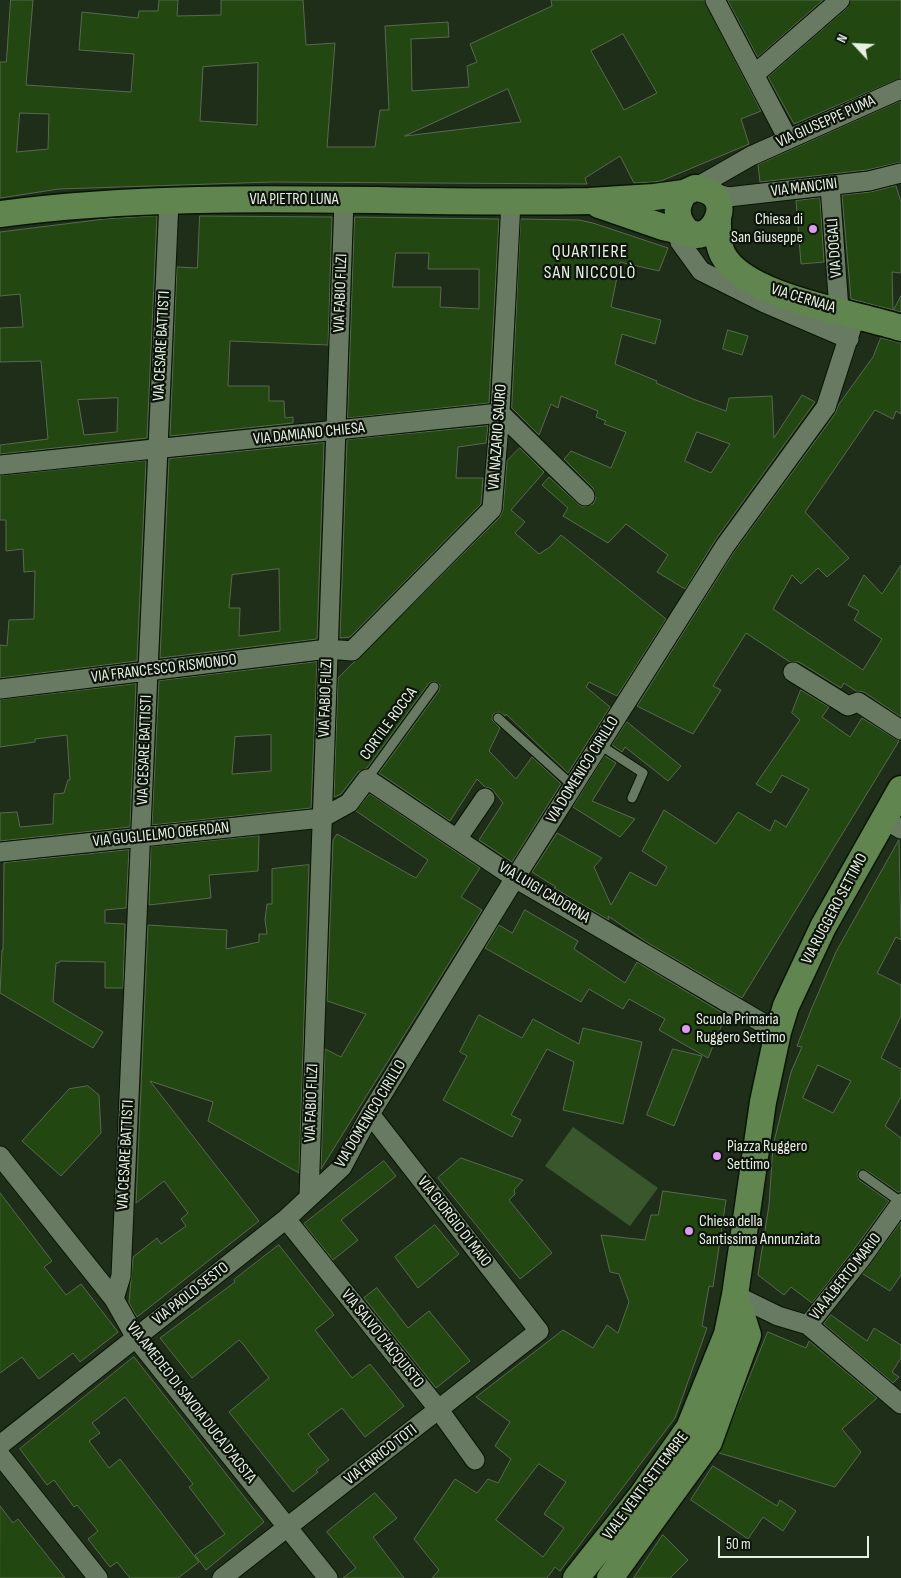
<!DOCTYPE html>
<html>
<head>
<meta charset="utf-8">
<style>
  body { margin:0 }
  #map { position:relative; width:901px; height:1578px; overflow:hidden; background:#1f2e19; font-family:"Sofia Sans Condensed",sans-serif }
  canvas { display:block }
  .north { position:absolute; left:831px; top:20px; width:50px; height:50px; -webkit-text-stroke:4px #0d140b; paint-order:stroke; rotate:295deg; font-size:14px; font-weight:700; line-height:20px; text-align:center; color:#e7f1e3 }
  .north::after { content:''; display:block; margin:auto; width:18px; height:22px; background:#e7f1e3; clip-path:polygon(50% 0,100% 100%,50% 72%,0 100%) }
  .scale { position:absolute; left:718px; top:1536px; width:151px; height:22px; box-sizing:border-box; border:2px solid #e7f1e3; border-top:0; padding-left:6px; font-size:15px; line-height:18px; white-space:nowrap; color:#e7f1e3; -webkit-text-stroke:4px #0d140b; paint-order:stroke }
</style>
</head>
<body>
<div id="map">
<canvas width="901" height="1578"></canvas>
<div class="north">N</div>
<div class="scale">50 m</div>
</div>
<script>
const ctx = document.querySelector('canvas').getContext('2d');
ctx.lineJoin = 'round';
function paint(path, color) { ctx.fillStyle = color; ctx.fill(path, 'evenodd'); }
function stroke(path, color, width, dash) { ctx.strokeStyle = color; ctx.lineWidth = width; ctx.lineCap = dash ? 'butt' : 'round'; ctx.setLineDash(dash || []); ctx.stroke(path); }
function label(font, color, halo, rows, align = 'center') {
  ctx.font = font + ' "Sofia Sans Condensed",sans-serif'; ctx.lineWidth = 4.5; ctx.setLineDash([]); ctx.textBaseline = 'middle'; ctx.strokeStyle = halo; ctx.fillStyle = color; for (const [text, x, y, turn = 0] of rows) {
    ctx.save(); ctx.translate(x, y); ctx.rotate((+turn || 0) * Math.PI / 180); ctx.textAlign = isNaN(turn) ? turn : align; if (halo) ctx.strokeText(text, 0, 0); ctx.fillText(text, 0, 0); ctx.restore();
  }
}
paint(new Path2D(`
  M573 1127 658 1188 630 1226 545 1166Z`), '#39562d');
const building = new Path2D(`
  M11 0H33L26 85 131 92 134 54 79 50 82 12 138 18 139 11H158L159 0H178L177 16 221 15V0H303L306 45 335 43 327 147H375L380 110H389L385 26 448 22 449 37 411 39 412 91 469 87 467 66 477 62 470 44 552 6 551 0H704L761 111 741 119 749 144 661 181 653 182 634 183 620 156 585 178 587 184 272 182 59 189 0 198V62H6ZM623 34 657 93 624 110 591 51ZM258 63 257 125 200 121 203 67ZM508 89 521 122 405 136ZM20 113 49 114 48 149 17 152Z
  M728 0H823L758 57Z
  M851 0H901V78L794 124 768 77 847 8Z
  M901 101V162L867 170 760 182 758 165Z
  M896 186 901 202V273L892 272 893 310 851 299 842 195 870 192Z
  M820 198 824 262 801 264 796 201Z
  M157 216 147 438 0 454V445L48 439 41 361 0 362V328L23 327 20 294 0 296V232L105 219ZM118 398 117 432 84 435 78 400Z
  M200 216 332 217 328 345 230 341 228 386H269V401H284L285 418 293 417V423L170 436 177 267 197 268Z
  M355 217 499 219 489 403 348 418ZM396 253H429L428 269H479V309L440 307 441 287H393Z
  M521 219 579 220 593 223 668 248 659 271 620 262 611 307 661 320 655 344 622 334 615 364 657 381 656 383 693 399 726 411 729 398 772 396 774 438 802 395 815 402 716 539 685 589 657 572 668 555 626 524 608 543 563 516 568 508 542 485 549 477 578 504 583 507 593 504 596 498 593 488 564 459 571 451 611 468 626 432 604 424 606 421 596 417 598 411 561 396 558 408 551 404 539 435 512 408ZM697 432 730 444 711 473 685 461Z
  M901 296V312L894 310Z
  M728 330 748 336 742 355 723 349Z
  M881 338 901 343V414L896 411 893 419 875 410 805 512 849 558 827 577 818 568 801 584 792 575 773 609 863 670 882 639 854 620 859 611 848 605 864 575 882 594 901 565V717L864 692 856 691 844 683 841 688 799 662H790L746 633 713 686 721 690 693 734 637 706 734 552 835 414 839 404 873 357Z
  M488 426 486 443 458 447 456 478H483L481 504 350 637 340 638 347 440Z
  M324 443 317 639 160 658 169 459ZM279 569 280 631 239 636 240 608H229L232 575Z
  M520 448 544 472 511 510 525 522 515 533 539 554 550 547 561 535 666 619 617 696 589 682 586 687 610 707 568 773 506 714 505 716 499 712 493 714 492 720 500 728 489 751 516 779 532 757 561 784 512 862 479 840 503 803 492 789 485 787 477 779 450 821 379 773 439 691 440 685 435 681 429 683 367 768 358 772 341 794 334 797 338 678 500 517 503 510 507 461Z
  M146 461 137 661 0 678V645L7 646 9 620 34 619 35 571 24 572 23 549 6 551V520H0V476Z
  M317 662 311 808 152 825 159 681ZM271 735V771L232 774 235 737Z
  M136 684 130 827 0 841V813L17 812 20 827 53 824 54 794 64 793 68 780H70L67 735 35 739V742L0 747V700Z
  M801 690 829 707 822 717 850 737 862 718 899 741 742 998 648 943 608 916 609 920 554 888 556 887 532 872 557 833 602 858 594 867 611 905 630 872 656 886 667 867 642 851 664 810 716 844 738 812 770 831 775 820 786 827 809 789 782 775 771 793 756 784 800 720 792 713Z
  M627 722 681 766 668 781 625 747 622 752 612 745Z
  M605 756 616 763 592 801 635 819 620 837 573 807Z
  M370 794 480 868 461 897 482 910 321 1169 325 1049 341 1057 366 1014 327 1001 333 840 337 834 416 878 428 860 356 811Z
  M259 836 258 871 209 875 211 898 149 905 151 847Z
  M899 840 901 940 896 937 877 973 901 985V1016L881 1058 901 1069V1097L885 1126 901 1138V1192H898L866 1170 858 1171 857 1175 859 1180 889 1201 852 1252 812 1303 791 1287 784 1295 758 1275 769 1205 773 1146 791 1072 802 1047 797 1046 811 1010 836 952ZM818 1065 851 1081 833 1113 803 1098Z
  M129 850 126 908 105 910V923L125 924 123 988H105V962L60 961 59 963H56L53 1002 103 1032 93 1048 0 993 2 950H3L4 863Z
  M309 865 299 1173 208 1121 213 1102 150 1081 259 1221 137 1317 129 1303 133 1257 157 1238 161 1244 186 1226 181 1219 188 1213 164 1181 136 1203 148 925 227 930 226 949 259 942V934H267L265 920 267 904H272V869Z
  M525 910 578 941 574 949 625 983 637 962 726 1015 708 1058 659 1030 665 1019 629 999 623 1009 589 989 581 1002 485 948 499 925 512 933Z
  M479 1015 522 1038 533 1019 579 1044 583 1028 642 1042 623 1124 563 1110 574 1062 547 1049 511 1115 521 1120 512 1137 443 1100 467 1056 460 1052Z
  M673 1049 702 1056 674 1126 647 1115Z
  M88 1086 99 1095 101 1133 61 1176 22 1141 69 1089Z
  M461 1158 523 1180 514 1190 515 1194 509 1200 552 1253 520 1279 438 1178Z
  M384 1161 396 1176 341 1220 358 1240 333 1260 304 1224Z
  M663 1191 726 1200 713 1287 709 1286 702 1326 707 1328 675 1418 560 1571 555 1567 547 1578H432L439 1570 414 1539 455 1479 477 1493 488 1479 498 1483 511 1459 495 1446 510 1422 476 1397 563 1330 593 1348 607 1325 618 1333 629 1302 619 1274 610 1272 601 1235 645 1240 651 1215H658ZM539 1464 566 1482 544 1514 564 1528 543 1557 496 1520Z
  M0 1193 52 1261 44 1267 66 1295 81 1284 118 1332 80 1362 73 1353 39 1379 22 1357 0 1373Z
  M901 1222V1275L890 1291 863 1274Z
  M435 1225 459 1254 418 1288 395 1257Z
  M279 1245 334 1315 315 1330 352 1378 370 1364 404 1406 365 1437 342 1408 308 1434 329 1460 316 1470 318 1472 293 1492 229 1412 269 1378 243 1344 239 1340 192 1378 160 1338 235 1282 234 1280Z
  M377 1288 408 1328 429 1311 470 1361 436 1388 364 1298Z
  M831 1315 867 1341 874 1328 901 1345V1358L892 1372 899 1377 893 1383 824 1324Z
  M768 1332 806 1348 809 1341 877 1398 842 1429 861 1452 835 1487 719 1453Z
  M134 1357 264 1522 206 1570 195 1555 225 1534 189 1487 193 1484 125 1397 92 1423 100 1433 89 1441 109 1468 120 1459 199 1562 178 1578H130L117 1562 110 1567 88 1539 98 1531 77 1505 74 1507 54 1480 47 1485 20 1449Z
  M713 1466 777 1506 780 1500 796 1511 783 1531 763 1517 748 1539 691 1500Z
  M375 1493 397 1518 373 1537 404 1578H343L356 1568 327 1532Z
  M0 1506 13 1523 18 1519 65 1578H0Z
  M663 1535 688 1560 670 1578H634Z`);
paint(building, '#224710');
stroke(building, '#586952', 1);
const lane = new Path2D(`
  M498 718 573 786
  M600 745 643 773 632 798
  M367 779 434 687
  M863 1175 901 1202`);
const street = new Path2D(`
  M715 0 788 139
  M755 74 840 0
  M830 185 839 310
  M695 188 751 156 901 89
  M707 191 728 197 869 181 901 173
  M677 219 680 242 701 271 765 303 849 339
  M0 465 500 413 585 496
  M793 672 848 706 858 702 901 730
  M0 689 328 649 352 651 492 509 500 413 511 202
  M884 819 901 829
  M457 839 485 798
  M0 852 322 818 349 803 367 779 515 878 778 1032
  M0 1156 114 1299 136 1338 328 1578
  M309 1196 344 200
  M286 1219 439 1410 475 1460
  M735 1295 778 1316 808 1325 901 1404
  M114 1299 121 1276 169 201
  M808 1325 861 1259 901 1203
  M0 1445 286 1219 342 1167 370 1114 515 878 725 546 826 407 856 314
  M0 1455 98 1578
  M222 1578 539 1331 370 1114`);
const secondary = new Path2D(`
  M599 205 663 227 694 234
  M0 214C195 188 393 205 589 201L654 197 684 193 695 188C747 193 703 262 681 223 675 212 678 203 684 193
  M718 218C718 231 717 244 723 255 746 298 856 313 901 328
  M576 1578 642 1495 689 1428 727 1334 735 1295 763 1102 778 1032 786 1006 823 927 901 789
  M610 1578 709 1442 748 1335 736 1297`);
stroke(lane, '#081604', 11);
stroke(street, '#081604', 21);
stroke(secondary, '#081604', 29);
stroke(lane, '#697a62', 9);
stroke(street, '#697a62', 19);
stroke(secondary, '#61854f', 26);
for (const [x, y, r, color] of [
  [813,229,5,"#dd99f4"],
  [686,1029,5,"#dd99f4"],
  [717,1156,5,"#dd99f4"],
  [689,1231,5,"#dd99f4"]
]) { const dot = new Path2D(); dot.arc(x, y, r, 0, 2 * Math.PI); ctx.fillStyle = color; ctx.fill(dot); stroke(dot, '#0d140b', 2); }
label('16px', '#e7f1e3', '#0d140b', [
  ["VIA GIUSEPPE PUMA",826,122,-24],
  ["VIA MANCINI",804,188,-7],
  ["VIA PIETRO LUNA",294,200],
  ["VIA DOGALI",835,248,-94],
  ["VIA FABIO FILZI",341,293,-88],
  ["VIA CERNAIA",803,299,17],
  ["VIA CESARE BATTISTI",162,346,-87],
  ["VIA DAMIANO CHIESA",309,434,-6],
  ["VIA NAZARIO SAURO",498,437,-86],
  ["VIA FRANCESCO RISMONDO",164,669,-7],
  ["VIA FABIO FILZI",326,698,-88],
  ["CORTILE ROCCA",389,724,-54],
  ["VIA CESARE BATTISTI",145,750,-88],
  ["VIA DOMENICO CIRILLO",583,770,-58],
  ["VIA GUGLIELMO OBERDAN",161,835,-6],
  ["VIA LUIGI CADORNA",544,893,31],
  ["VIA RUGGERO SETTIMO",835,909,-62],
  ["VIA FABIO FILZI",312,1103,-88],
  ["VIA DOMENICO CIRILLO",371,1114,-59],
  ["VIA CESARE BATTISTI",126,1155,-87],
  ["VIA GIORGIO DI MAIO",454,1222,52],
  ["VIA ALBERTO MARIO",846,1277,-52],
  ["VIA PAOLO SESTO",191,1294,-38],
  ["VIA SALVO D'ACQUISTO",382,1339,51],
  ["VIA AMEDEO DI SAVOIA DUCA D'AOSTA",191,1403,52],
  ["VIA ENRICO TOTI",381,1455,-38],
  ["VIALE VENTI SETTEMBRE",646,1486,-53]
]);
label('16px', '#e7f1e3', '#0d140b', [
  ["Chiesa di",803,220,"right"],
  ["San Giuseppe",803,238,"right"],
  ["Scuola Primaria",696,1020],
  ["Ruggero Settimo",696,1038],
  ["Piazza Ruggero",727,1147],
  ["Settimo",727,1165],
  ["Chiesa della",699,1222],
  ["Santissima Annunziata",699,1240]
], 'left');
ctx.letterSpacing = '1px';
label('18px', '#e7f1e3', '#0d140b', [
  ["QUARTIERE",590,252],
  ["SAN NICCOLÒ",590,273]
]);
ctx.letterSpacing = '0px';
</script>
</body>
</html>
